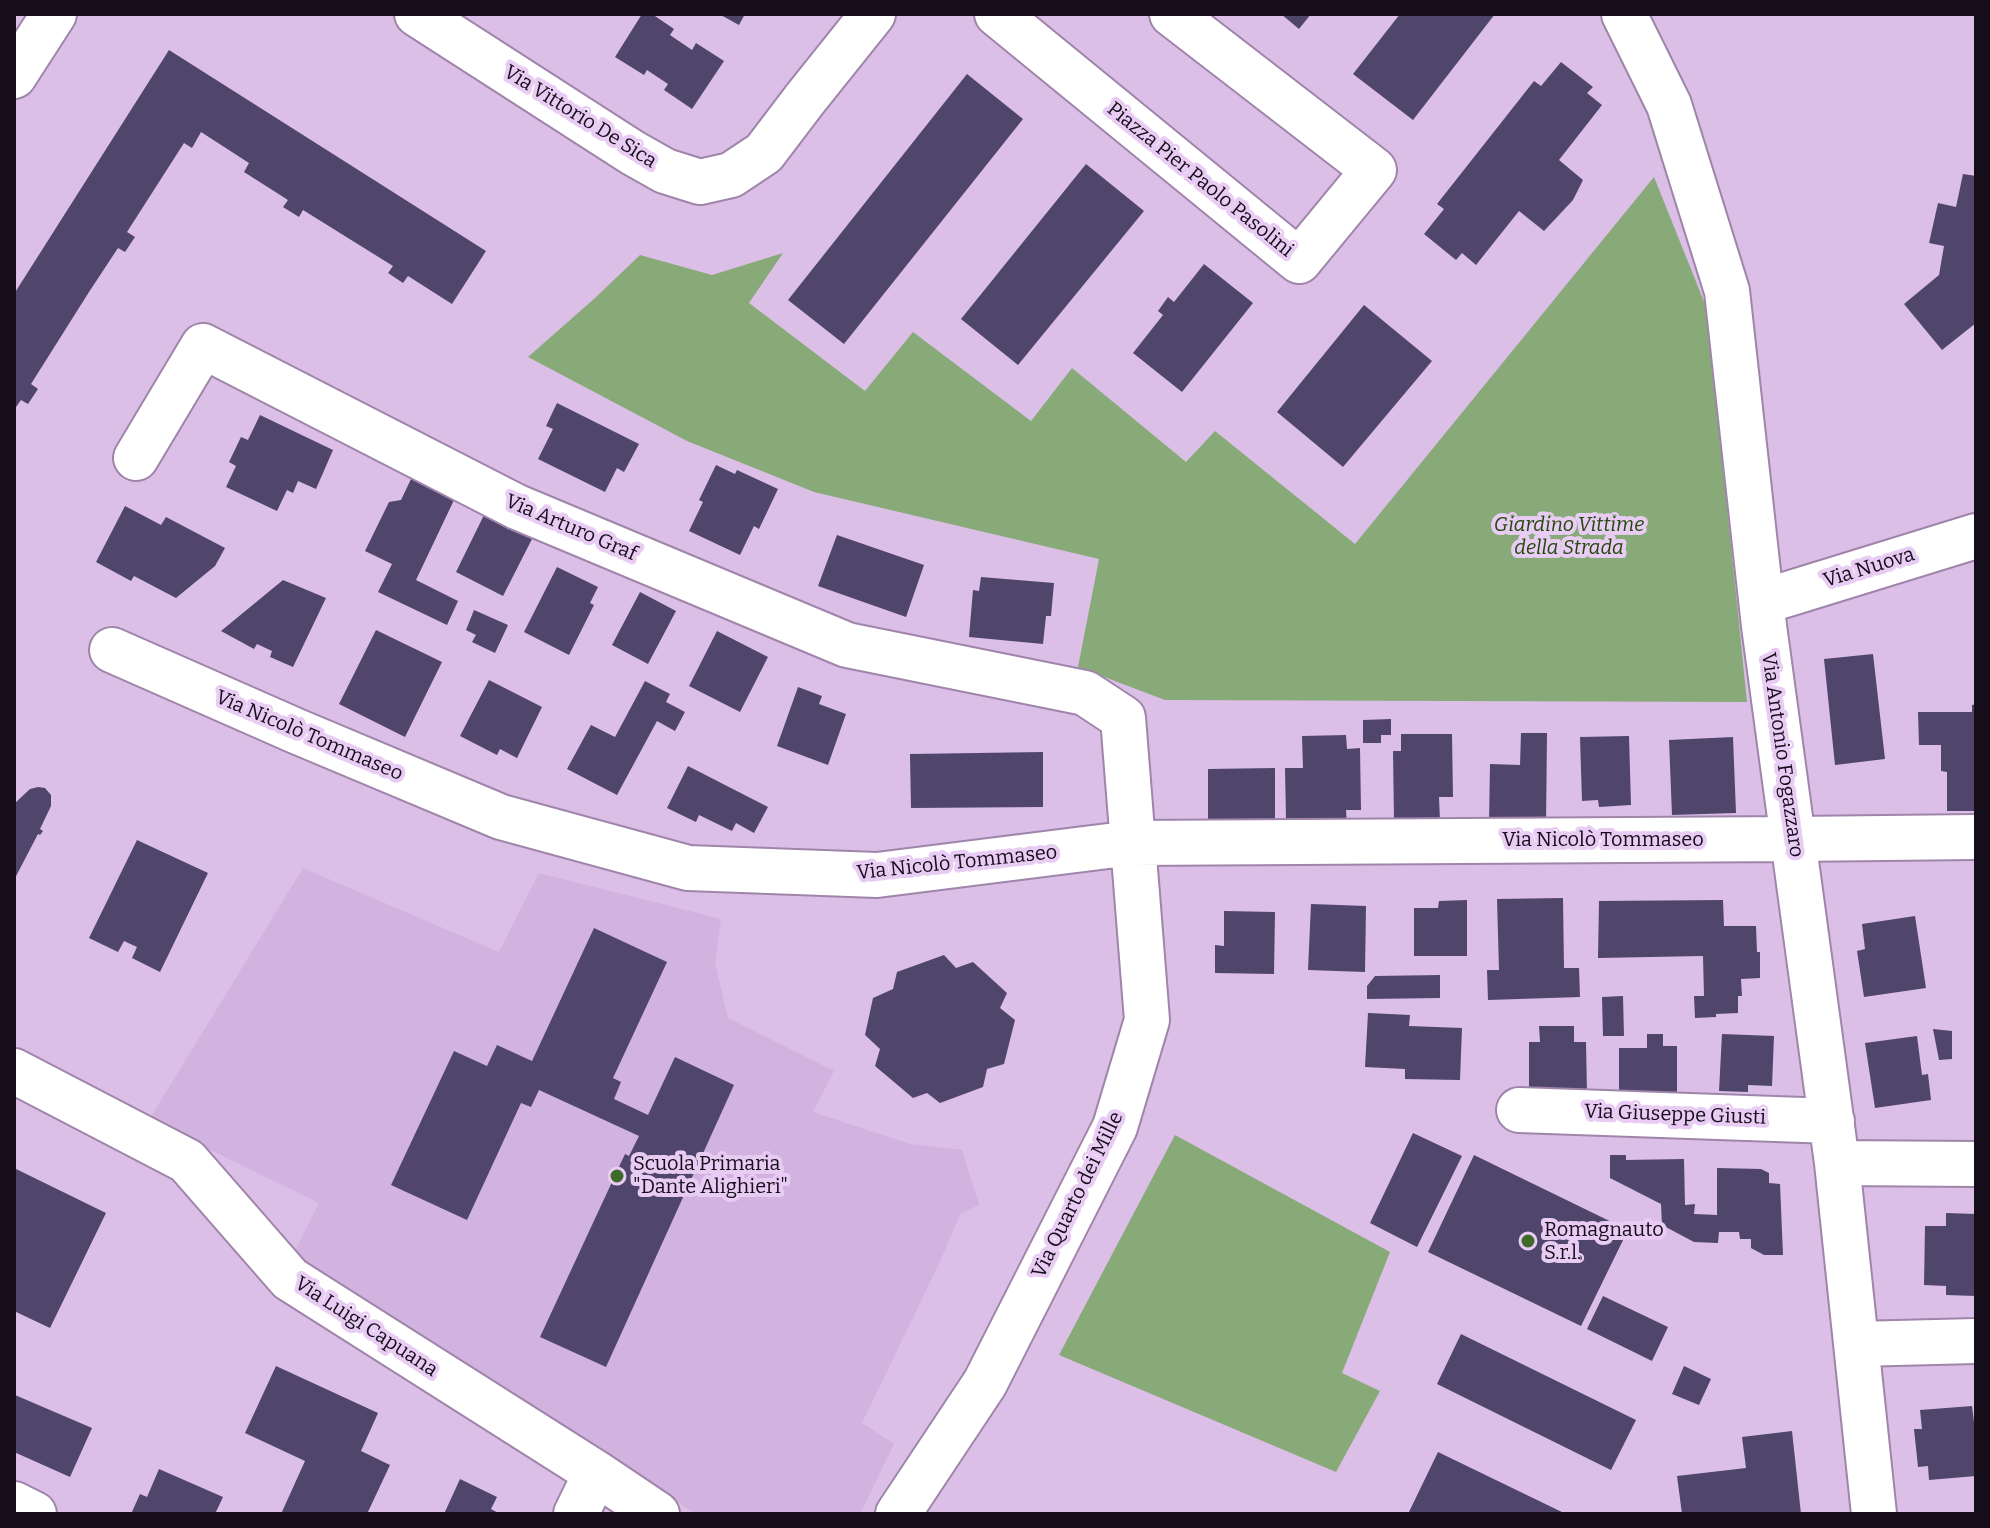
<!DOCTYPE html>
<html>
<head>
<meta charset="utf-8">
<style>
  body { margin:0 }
  #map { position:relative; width:1990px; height:1528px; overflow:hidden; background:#dbbfe7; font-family:Bitter,serif }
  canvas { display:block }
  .frame { position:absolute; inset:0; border:16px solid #160d1a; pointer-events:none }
</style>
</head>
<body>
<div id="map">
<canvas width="1990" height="1528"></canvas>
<div class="frame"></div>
</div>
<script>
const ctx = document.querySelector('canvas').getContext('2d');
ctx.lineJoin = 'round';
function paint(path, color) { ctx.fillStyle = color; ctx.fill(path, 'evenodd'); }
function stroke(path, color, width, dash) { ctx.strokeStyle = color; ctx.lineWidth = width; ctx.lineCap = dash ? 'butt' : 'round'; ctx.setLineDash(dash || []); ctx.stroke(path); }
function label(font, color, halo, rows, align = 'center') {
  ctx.font = font + ' Bitter,serif'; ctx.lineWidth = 8; ctx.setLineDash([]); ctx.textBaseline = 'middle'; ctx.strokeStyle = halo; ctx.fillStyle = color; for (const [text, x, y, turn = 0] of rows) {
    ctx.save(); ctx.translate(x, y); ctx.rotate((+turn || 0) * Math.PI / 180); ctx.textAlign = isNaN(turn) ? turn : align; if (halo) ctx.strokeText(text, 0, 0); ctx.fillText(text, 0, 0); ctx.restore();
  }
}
paint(new Path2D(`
  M303 868 499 952 539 873 721 919 715 963 728 1018 834 1071 813 1112 910 1144 962 1150 979 1205 961 1213 938 1266 862 1423 894 1444 860 1514H696L293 1255 319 1203 149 1120Z`), '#d2b2df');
paint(new Path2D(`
  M1654 177 1707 309 1747 702 1165 700 1078 667 1099 559 814 492 687 441 528 357 595 298 640 255 712 275 783 253 749 303 865 391 913 332 1031 421 1072 368 1186 462 1215 431 1355 544Z
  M1175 1135 1390 1252 1342 1373 1380 1391 1336 1472 1059 1355Z`), '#88aa78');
paint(new Path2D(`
  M642 14H652L674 29 670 35 692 50 696 43 724 61 692 109 664 90 668 84 647 70 644 75 615 57Z
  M719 14H745L739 25Z
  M1281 14H1311L1299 29Z
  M1400 14H1495L1413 120 1353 74Z
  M169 50 486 251 452 304 408 276 403 283 388 273 393 266 303 210 299 217 283 207 288 200 244 172 249 163 201 132 192 148 184 143 127 232 135 237 125 252 118 248 89 292 31 384 38 389 28 404 21 400 14 410V294Z
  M1561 62 1593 87 1587 93 1602 105 1559 160 1583 180 1573 200 1544 231 1519 211 1476 265 1462 253 1456 260 1424 234 1444 209 1437 204 1534 81 1541 86Z
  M967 74 1023 119 844 344 788 300Z
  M1086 164 1144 211 1018 365 961 319Z
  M1963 174 1976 176V323L1942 350 1904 304 1939 275 1944 246 1929 243 1938 203 1956 207Z
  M1204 264 1253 303 1182 392 1133 353 1163 315 1158 311 1168 297 1174 302Z
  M1364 305 1432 361 1343 467 1277 412Z
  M557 403 639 444 624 472 617 468 605 492 538 459 553 429 546 426Z
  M260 415 333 450 316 489 298 481 293 493 287 490 277 511 226 487 236 466 229 462 241 437 248 440Z
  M716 465 735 474 737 470 778 489 759 529 754 526 740 555 689 531 703 502 699 500Z
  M411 479 454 500 416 580 458 601 447 625 378 592 392 564 365 551 389 502 401 500Z
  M125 506 161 525 166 517 225 548 215 566 176 598 134 576 131 581 96 562Z
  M484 515 532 539 503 596 456 572Z
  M837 535 924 565 906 617 818 586Z
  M557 567 598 587 590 603 594 605 569 655 524 632Z
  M981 577 1054 583 1051 616H1046L1043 644 969 637 973 590 979 591Z
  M283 580 326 598 293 667 270 657 272 651 257 644 254 649 221 631Z
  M640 592 676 611 648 664 612 645Z
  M474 610 508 625 495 653 472 642 476 635 466 630Z
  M376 630 442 662 405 737 339 704Z
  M717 631 768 657 740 712 689 686Z
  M1873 654 1885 759 1835 765 1824 659Z
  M489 680 542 707 517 758 500 749 497 755 460 736Z
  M645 681 670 694 666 702 685 712 675 731 657 721 617 795 567 769 591 725 615 737Z
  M798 687 822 696 819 704 846 714 828 765 777 746Z
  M1976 704V811H1947V772L1941 771V745H1919L1918 712H1972V705Z
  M1391 719V735H1381V743H1363V720Z
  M1521 733H1547L1546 824 1489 823 1490 764 1520 765Z
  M1401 734H1452L1453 797H1439L1440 821H1394L1393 751H1401Z
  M1346 735 1347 749 1360 748 1361 810H1346L1347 825 1304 827 1303 819H1286L1285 768H1303L1302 736Z
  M1629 736 1631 805 1599 807 1598 800 1582 801 1580 737Z
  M1733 737 1736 813 1672 815 1669 740Z
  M1043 752V807L911 808 910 754Z
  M688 766 768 807 754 833 736 823 732 831 699 815 696 822 667 808Z
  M1275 768V826L1208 827V769Z
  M38 787 45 788 51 795V806L40 829 43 831 40 835 38 834 14 880V804L30 789Z
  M137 840 208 873 160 972 132 958 137 947 124 941 118 952 89 938Z
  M1563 898 1564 968H1579L1580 997 1488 1000 1487 970H1499L1497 899Z
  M1467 900V956H1414V908H1438L1439 901Z
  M1723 900 1724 926H1756L1757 952H1760V978L1741 979 1742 996H1738V1013L1716 1014V1017L1695 1018 1694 996H1704L1703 956 1598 958 1599 901Z
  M1311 904 1366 906 1365 972 1308 970Z
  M1224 911 1275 912 1274 974 1215 973V945L1224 946Z
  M1915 916 1926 988 1864 997 1857 951 1865 949 1862 924Z
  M594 928 667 962 613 1078 621 1082 614 1099 648 1115 675 1057 734 1085 606 1367 540 1337 625 1154 629 1156 639 1136 539 1090 531 1107 521 1103 467 1220 391 1185 454 1051 487 1066 497 1045 532 1061Z
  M944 955 956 968 973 962 1007 993 1000 1008 1015 1020 1004 1064 987 1069 983 1087 940 1103 927 1093 913 1098 875 1066 880 1049 865 1035 873 998 893 989 897 972Z
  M1440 975V998L1367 999V986L1375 976Z
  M1623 996 1624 1036H1603L1602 997Z
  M1368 1013 1410 1015 1409 1026 1462 1028 1460 1080 1405 1079V1069L1365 1067Z
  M1539 1026H1574V1042H1586L1587 1093H1529V1042H1540Z
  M1933 1029 1952 1031V1059L1939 1060Z
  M1647 1034H1663V1046H1677V1093L1619 1092V1048H1647Z
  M1722 1034 1774 1036 1772 1086 1748 1085V1092L1719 1091Z
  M1917 1036 1922 1075 1928 1074 1931 1100 1875 1108 1865 1043Z
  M1413 1133 1462 1156 1417 1247 1370 1223Z
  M1474 1155 1628 1230 1581 1326 1428 1252Z
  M1610 1155H1626V1160L1684 1159 1685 1205 1695 1204 1694 1214 1717 1215V1168L1761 1169 1769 1173V1183L1780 1184 1783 1255H1764L1751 1248V1239H1740L1739 1232H1719L1718 1243 1694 1242 1662 1225 1661 1204 1610 1178Z
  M14 1168 106 1213 50 1328 14 1311Z
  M1946 1213 1976 1214V1296L1946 1295V1286L1924 1285 1925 1226H1946Z
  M1603 1296 1668 1327 1652 1361 1587 1329Z
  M1461 1334 1636 1420 1611 1470 1437 1384Z
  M276 1366 378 1413 361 1451 390 1465 367 1514H281L305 1461 245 1433Z
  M1684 1366 1711 1379 1699 1405 1672 1394Z
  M15 1395 92 1428 70 1477 14 1452Z
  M1972 1406 1976 1438V1476L1929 1480 1928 1466 1918 1467 1914 1429H1922L1920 1410Z
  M1792 1431 1801 1514H1682L1677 1476 1746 1468 1742 1437Z
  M1438 1452 1566 1514H1408Z
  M159 1469 223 1497 215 1514H131L140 1494 147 1497Z
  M460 1479 497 1497 491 1509 500 1514H444Z`), '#50466b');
const street = new Path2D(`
  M417 14 633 153 665 171 700 182 731 175 764 153 805 99 873 14
  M997 14 1299 261 1374 170 1172 14
  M1624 14 1669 105 1727 291 1764 626 1837 1163 1874 1514
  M14 76 54 14
  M136 458 203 346 517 507 847 645 1085 693 1123 718 1147 1020 1115 1127 985 1383 898 1514
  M1762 602 1976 536
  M112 650 296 731 501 817 688 868 877 875 1132 843 1794 839 1976 837
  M14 1071 187 1161 290 1279 596 1473 657 1514
  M1519 1110 1832 1121
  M1837 1163 1976 1164
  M1856 1344 1976 1341
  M14 1504 34 1514
  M576 1514 596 1473`);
stroke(street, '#9f85aa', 48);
stroke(street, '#fff', 44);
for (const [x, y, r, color] of [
  [617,1176,8,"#3f6a27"],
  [1528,1241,8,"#3f6a27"]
]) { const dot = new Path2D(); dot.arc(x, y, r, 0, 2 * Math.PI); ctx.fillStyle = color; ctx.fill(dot); stroke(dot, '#e8ccf4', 3); }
label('20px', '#160d1a', '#e8ccf4', [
  ["Via Vittorio De Sica",580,117,32],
  ["Piazza Pier Paolo Pasolini",1200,180,39],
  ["Via Arturo Graf",571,528,23],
  ["Via Nuova",1869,568,-17],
  ["Via Nicolò Tommaseo",309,736,23],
  ["Via Antonio Fogazzaro",1782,755,82],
  ["Via Nicolò Tommaseo",1603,840],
  ["Via Nicolò Tommaseo",957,863,-6],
  ["Via Giuseppe Giusti",1675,1115,2],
  ["Via Quarto dei Mille",1078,1195,-64],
  ["Via Luigi Capuana",366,1327,33]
]);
label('italic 20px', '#23480b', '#e8ccf4', [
  ["Giardino Vittime",1569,525],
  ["della Strada",1569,548]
]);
label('20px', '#160d1a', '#e8ccf4', [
  ["Scuola Primaria",633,1164],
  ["\"Dante Alighieri\"",633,1187],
  ["Romagnauto",1544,1230],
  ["S.r.l.",1544,1253]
], 'left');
</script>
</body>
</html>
